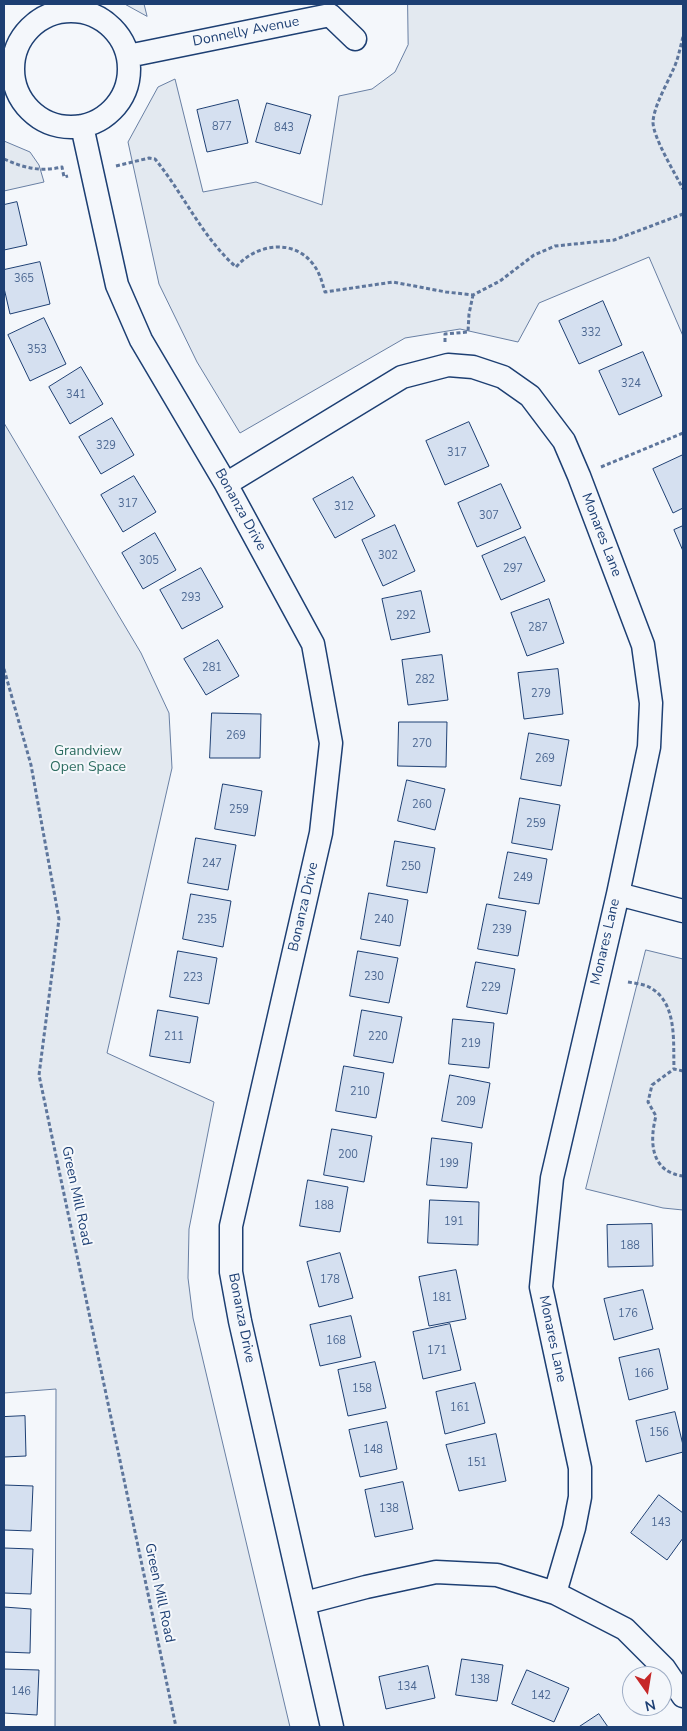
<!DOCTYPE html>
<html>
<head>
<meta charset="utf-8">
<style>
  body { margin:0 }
  #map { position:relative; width:687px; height:1731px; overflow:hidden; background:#f4f7fb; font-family:"Nunito Sans",sans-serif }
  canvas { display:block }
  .frame { position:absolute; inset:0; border:5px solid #1d3f73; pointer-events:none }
  .north { position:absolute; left:622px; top:1666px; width:50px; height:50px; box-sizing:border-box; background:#f4f7fb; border:1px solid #9eadc5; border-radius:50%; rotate:167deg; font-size:14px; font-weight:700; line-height:20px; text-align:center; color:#1d3f73 }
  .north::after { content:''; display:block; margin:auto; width:18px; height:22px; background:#c62828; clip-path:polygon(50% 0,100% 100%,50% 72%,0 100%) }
</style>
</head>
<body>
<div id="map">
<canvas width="687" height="1731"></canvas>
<div class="frame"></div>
<div class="north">N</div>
</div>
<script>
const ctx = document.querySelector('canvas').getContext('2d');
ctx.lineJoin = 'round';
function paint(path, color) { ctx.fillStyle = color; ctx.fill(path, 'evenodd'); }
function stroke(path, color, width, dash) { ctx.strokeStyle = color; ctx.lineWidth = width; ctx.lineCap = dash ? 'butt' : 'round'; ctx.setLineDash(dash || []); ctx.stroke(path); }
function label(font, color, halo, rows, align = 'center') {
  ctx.font = font + ' "Nunito Sans",sans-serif'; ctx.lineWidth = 4; ctx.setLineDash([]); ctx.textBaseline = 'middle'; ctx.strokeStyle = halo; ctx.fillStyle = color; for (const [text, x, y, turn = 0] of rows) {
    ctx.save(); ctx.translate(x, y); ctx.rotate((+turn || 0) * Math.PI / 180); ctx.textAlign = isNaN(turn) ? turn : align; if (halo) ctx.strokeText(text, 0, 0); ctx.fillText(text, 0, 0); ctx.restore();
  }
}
const green = new Path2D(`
  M125 4H144L147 16Z
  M408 4H683V336L649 257 539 303 518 342 460 329 405 338 240 433 197 362 159 284 128 142 158 87 175 79 203 192 256 182 322 205 339 96 372 89 395 72 408 45Z
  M4 141 30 152 39 165 44 182 4 191Z
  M4 423 141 653 169 713 172 768 107 1053 214 1102 189 1229 188 1278 193 1318 290 1727H55L56 1389 4 1393Z
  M646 950 683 959V1210L663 1208 586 1189Z`);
paint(green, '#e3e9f0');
stroke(green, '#687fa3', 1);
const building = new Path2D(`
  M238 100 248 143 207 152 197 110Z
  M267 103 311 115 300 154 256 142Z
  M17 202 27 245 4 250V205Z
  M40 262 50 304 10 314 4 288V270Z
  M603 301 622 345 579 364 559 321Z
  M44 318 66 364 30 381 8 335Z
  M643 352 662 396 619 415 599 371Z
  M81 367 103 404 70 424 49 387Z
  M112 418 134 455 101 474 79 437Z
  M469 422 489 466 445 485 426 441Z
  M683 455V508L673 513 653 469Z
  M134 476 156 512 123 532 101 495Z
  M353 477 375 516 335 538 313 499Z
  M501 484 521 528 477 547 458 503Z
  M395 525 415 571 383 586 362 540Z
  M683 526V551L674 530Z
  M155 533 176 570 143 589 122 553Z
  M525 537 545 581 501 600 482 556Z
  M201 568 223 607 182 629 160 590Z
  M421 591 430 632 391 640 382 599Z
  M549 599 564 643 527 656 511 613Z
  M218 640 239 676 206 695 184 659Z
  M442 655 448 700 408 705 402 660Z
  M558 669 563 714 524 719 518 673Z
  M212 713 261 714 260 758H210Z
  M399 722H447L446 767 398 766Z
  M529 733 569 740 561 786 521 779Z
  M407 780 445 789 435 830 398 821Z
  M223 784 262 791 255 836 215 829Z
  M520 798 560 805 552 850 512 843Z
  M196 838 236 845 228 890 188 883Z
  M395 841 435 848 427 893 387 886Z
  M508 852 547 859 539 904 499 898Z
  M369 893 408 900 400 946 361 939Z
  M191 894 231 901 223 947 183 939Z
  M487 904 526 911 518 956 478 949Z
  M178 951 217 958 209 1004 170 997Z
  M358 951 398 958 389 1003 350 996Z
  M476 962 515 969 507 1014 467 1007Z
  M158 1010 198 1017 190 1063 150 1056Z
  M362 1010 402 1017 393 1063 354 1056Z
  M453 1019 494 1023 489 1068 449 1064Z
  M344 1066 384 1073 376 1118 336 1111Z
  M450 1075 490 1083 482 1128 442 1121Z
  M332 1129 372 1136 364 1182 324 1175Z
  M432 1138 472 1143 467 1188 427 1185Z
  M308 1180 348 1187 340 1232 300 1226Z
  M430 1200 479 1202 478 1245 428 1243Z
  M652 1224 653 1266 608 1267 607 1225Z
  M340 1253 353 1298 319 1307 307 1262Z
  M456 1270 466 1319 429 1326 419 1277Z
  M643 1290 653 1329 614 1340 604 1299Z
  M351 1316 361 1357 320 1366 310 1325Z
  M450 1324 461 1370 423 1379 413 1332Z
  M659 1349 668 1389 629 1400 619 1358Z
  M375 1362 386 1408 348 1416 338 1370Z
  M475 1383 485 1423 445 1434 436 1392Z
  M675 1412 683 1445V1452L646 1462 636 1421Z
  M25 1416 26 1456 4 1457V1417Z
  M387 1422 397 1469 360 1477 349 1430Z
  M496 1434 506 1481 459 1491 446 1445Z
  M403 1482 413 1529 375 1537 365 1490Z
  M4 1485 33 1486 31 1531 4 1530Z
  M659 1495 683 1513V1538L667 1560 631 1533Z
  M4 1548 33 1549 31 1594 4 1593Z
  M4 1607 31 1609 30 1653 4 1652Z
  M462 1659 503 1665 497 1701 456 1695Z
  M428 1666 435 1698 386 1709 379 1677Z
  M4 1669 39 1670 37 1715 4 1713Z
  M527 1670 569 1688 554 1722 512 1704Z
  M599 1714 608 1727H579Z`);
paint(building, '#d5e0f0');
stroke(building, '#1d3f73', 1);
const minor = new Path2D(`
  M13 69a58 58 0 1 1 116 0a58 58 0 1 1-116 0Z
  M128 56 330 15 355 39
  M82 126 117 285 141 340 226 484 313 644 331 743 321 833 231 1226V1272L240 1321 332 1727
  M226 484 402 377 448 365 473 367 503 377 530 396 564 441 579 476 643 645 651 703 649 747 618 894 552 1178 541 1287 580 1468V1497L574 1528 555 1593 497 1575 436 1572 366 1587 305 1603
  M618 894 683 911
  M555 1593 625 1629 664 1668 683 1696`);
stroke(minor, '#1d3f73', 25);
stroke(new Path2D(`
  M683 37C680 48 678 60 673 70 666 86 655 104 653 121 652 136 676 175 683 189
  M4 159C24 168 40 172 62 167L64 177 68 176
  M116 166 149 158 155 159C183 193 202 237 236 267 256 244 293 238 313 264 320 273 322 282 325 292L393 282 446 292 473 295 500 281 534 255 555 246 614 240 683 214
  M445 342V334L468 332 469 314 473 295
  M601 467 683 433
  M4 669 31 765 59 919 39 1075 176 1727
  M628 982C634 983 641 984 647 986 678 1000 673 1041 674 1069
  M683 1071 674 1069 652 1085 648 1102 656 1116C649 1142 651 1172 683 1176`), '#5e769c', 3, [4, 2.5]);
stroke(minor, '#f4f7fb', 22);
label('11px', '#4b6792', null, [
  ["877",222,127],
  ["843",284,128],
  ["365",24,279],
  ["332",591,333],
  ["353",37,350],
  ["324",631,384],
  ["341",76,395],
  ["329",106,446],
  ["317",457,453],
  ["317",128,504],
  ["312",344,507],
  ["307",489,516],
  ["302",388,556],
  ["305",149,561],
  ["297",513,569],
  ["293",191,598],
  ["292",406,616],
  ["287",538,628],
  ["281",212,668],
  ["282",425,680],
  ["279",541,694],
  ["269",236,736],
  ["270",422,744],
  ["269",545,759],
  ["260",422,805],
  ["259",239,810],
  ["259",536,824],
  ["247",212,864],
  ["250",411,867],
  ["249",523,878],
  ["235",207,920],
  ["240",384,920],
  ["239",502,930],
  ["230",374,977],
  ["223",193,978],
  ["229",491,988],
  ["211",174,1037],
  ["220",378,1037],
  ["219",471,1044],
  ["210",360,1092],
  ["209",466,1102],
  ["200",348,1155],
  ["199",449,1164],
  ["188",324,1206],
  ["191",454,1222],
  ["188",630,1246],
  ["178",330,1280],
  ["181",442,1298],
  ["176",628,1314],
  ["168",336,1341],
  ["171",437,1351],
  ["166",644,1374],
  ["158",362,1389],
  ["161",460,1408],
  ["156",659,1433],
  ["148",373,1450],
  ["151",477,1463],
  ["138",389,1509],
  ["143",661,1523],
  ["138",480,1680],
  ["134",407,1687],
  ["146",21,1692],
  ["142",541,1696]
]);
label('14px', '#1d3f73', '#f4f7fb', [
  ["Donnelly Avenue",246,32,-11],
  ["Bonanza Drive",240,510,61],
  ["Monares Lane",601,535,69],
  ["Bonanza Drive",304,907,-77],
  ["Monares Lane",606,942,-77],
  ["Green Mill Road",76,1196,78],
  ["Bonanza Drive",241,1318,79],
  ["Monares Lane",552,1339,78],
  ["Green Mill Road",159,1593,78]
]);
label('14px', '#2c6c60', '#f4f7fb', [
  ["Grandview",88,752],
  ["Open Space",88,768]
]);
</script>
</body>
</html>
